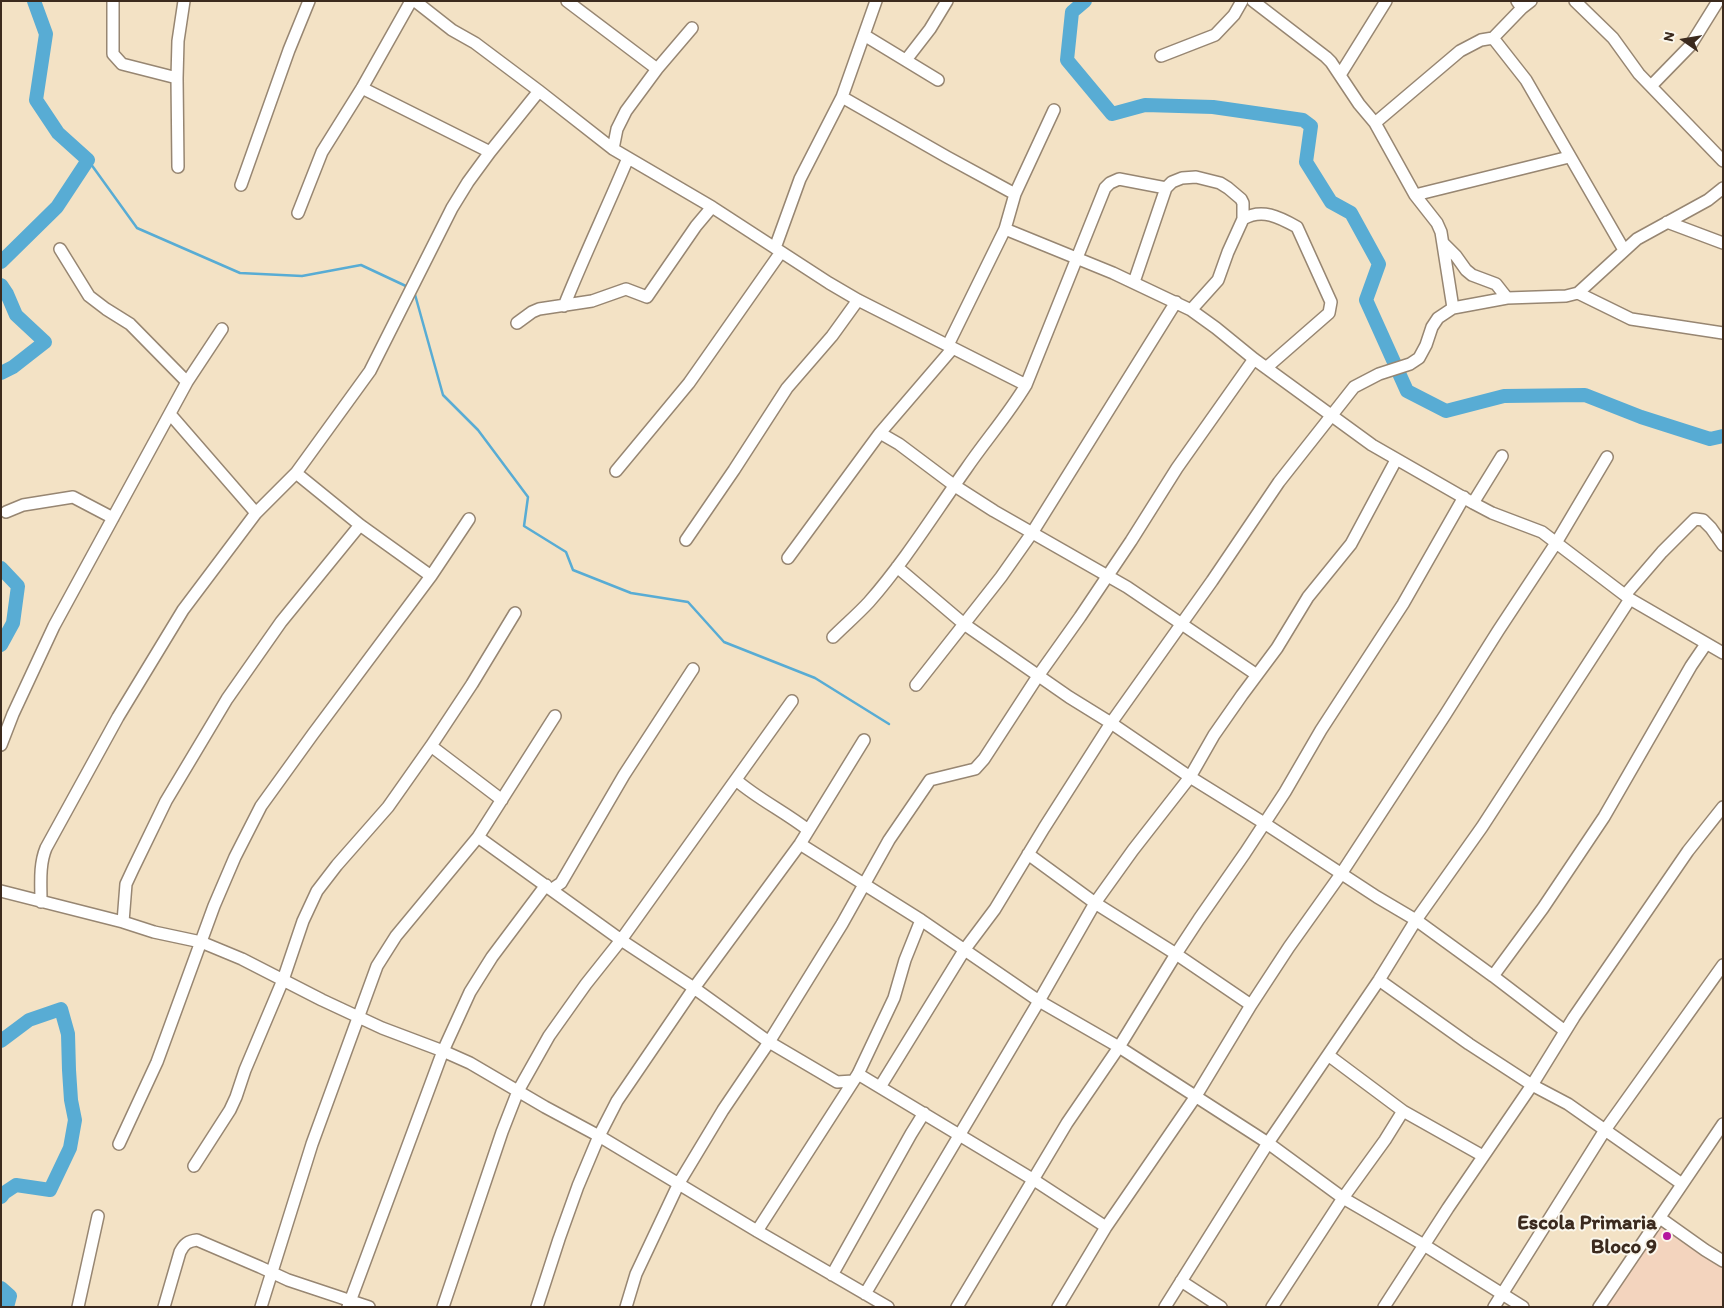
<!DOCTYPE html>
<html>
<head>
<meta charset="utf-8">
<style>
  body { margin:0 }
  #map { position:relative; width:1724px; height:1308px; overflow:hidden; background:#f3e2c5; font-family:Itim,sans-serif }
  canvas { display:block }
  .frame { position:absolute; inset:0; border:2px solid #3b2a1e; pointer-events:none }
  .north { position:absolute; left:1659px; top:15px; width:50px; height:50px; -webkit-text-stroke:4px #fbf7ec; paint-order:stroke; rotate:283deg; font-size:14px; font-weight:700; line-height:20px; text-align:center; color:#3b2a1e }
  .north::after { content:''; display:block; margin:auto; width:18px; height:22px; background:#3b2a1e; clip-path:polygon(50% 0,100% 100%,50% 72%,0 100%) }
</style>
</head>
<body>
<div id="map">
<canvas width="1724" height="1308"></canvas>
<div class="frame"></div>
<div class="north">N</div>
</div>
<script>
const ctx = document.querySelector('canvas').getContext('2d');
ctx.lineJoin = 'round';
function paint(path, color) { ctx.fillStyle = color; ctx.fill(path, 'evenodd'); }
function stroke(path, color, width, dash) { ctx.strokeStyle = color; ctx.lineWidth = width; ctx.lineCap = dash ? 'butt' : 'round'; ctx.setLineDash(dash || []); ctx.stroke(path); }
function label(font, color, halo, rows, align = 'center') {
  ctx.font = font + ' Itim,sans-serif'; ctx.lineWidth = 4; ctx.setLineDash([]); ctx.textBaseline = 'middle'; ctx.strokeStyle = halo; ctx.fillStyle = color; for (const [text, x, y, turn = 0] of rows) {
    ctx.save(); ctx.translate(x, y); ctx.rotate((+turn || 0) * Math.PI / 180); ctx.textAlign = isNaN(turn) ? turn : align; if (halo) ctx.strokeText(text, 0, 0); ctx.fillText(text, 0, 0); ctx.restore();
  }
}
paint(new Path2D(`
  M1660 1208 1723 1264V1307H1595Z`), '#f3d4be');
stroke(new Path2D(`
  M88 160 137 228 240 273 302 276 361 265 408 287
  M414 291 443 395 478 430 528 497 524 526 566 552 573 570 631 593 688 602 724 642 815 678 889 724`), '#58acd4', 2.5);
stroke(new Path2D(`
  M1085 1 1072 12 1067 60 1112 114 1145 105 1213 107 1303 120 1311 126 1306 162 1331 202 1351 213 1379 264 1366 300 1407 391 1446 411 1504 396 1585 395 1641 417 1710 439 1723 436
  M1 262 57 207 88 160 58 133 36 100 46 34 34 1
  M1 285 7 294 16 315 45 342 13 367 1 373
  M1 568 18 586 13 623 1 645
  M1 1041 29 1020 61 1009 68 1034 69 1070 71 1100 75 1120 70 1148 50 1190 16 1185 4 1193 1 1197
  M1 1288 10 1296 7 1307`), '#58acd4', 14);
const minor = new Path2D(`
  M113 1V54L122 64 177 78
  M415 1 452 30 475 43 539 91 613 149 712 207 829 283 858 300 1026 385C1008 415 985 441 966 469 934 514 905 561 869 602 858 614 845 625 833 637
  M567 1 657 69
  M1253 1 1326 57 1331 62 1359 104 1375 123 1415 195 1437 223 1441 232 1453 308
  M1517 1 1522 8 1531 1
  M1575 1 1613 38 1639 74 1723 161
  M864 35 938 80
  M1493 38 1526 80 1624 250
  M1161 56 1215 35 1234 15 1242 1
  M906 60 930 29 947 1
  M1340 75 1386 1
  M1651 86 1690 46 1718 1
  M362 88 490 152
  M842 97 947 157 1015 194
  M1375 123 1460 51 1481 40 1493 38 1522 8
  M613 149 617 129 626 111 657 69 692 28
  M178 167 177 78 178 41 184 1
  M241 185 289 50 309 1
  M1415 195 1569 157
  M298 213 322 152 362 88 411 1
  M1243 219C1262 208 1279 217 1297 227L1331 302 1329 313 1266 368
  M1667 222 1723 243
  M1005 229 1113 273 1191 310 1216 328 1254 359 1372 445 1473 503 1492 513 1542 532 1630 599 1723 653
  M1444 244 1456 256 1466 270 1472 275 1496 284 1507 298
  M775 248 800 179 842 97 876 1
  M60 249 89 296 106 309 130 324 187 382
  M1134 282 1166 188 1172 182 1182 178 1196 177 1220 183 1228 188 1241 199 1243 203V219L1228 252 1218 280 1191 310
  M1578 293 1631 319 1723 333
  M564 306C584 256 607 208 628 158
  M517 323 532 312 539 309 592 301 626 289 647 297 696 226 712 207
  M948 345 1005 229 1015 194 1054 110
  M953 348 880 433 899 444 955 486 994 511 1127 587 1257 675
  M1026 385 1105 188 1110 183 1119 179 1166 188
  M170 414 256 513
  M616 471 689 383 781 252
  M296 473 360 525 431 576
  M1473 503 1502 456
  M6 512 23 505 73 497 113 518
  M686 540 734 470 787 388 832 336 858 300
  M788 558 880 433
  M897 567 964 624 1069 697 1111 723 1190 777 1264 823 1377 897 1416 920 1493 976 1565 1031
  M1625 595 1662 552 1695 519 1703 520 1711 528 1723 545
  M916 685 1001 577 1032 533 1176 302
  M1 745 13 714 54 626 187 382 222 329
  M431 746 502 800
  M736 780C758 799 785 812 808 830
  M478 837 621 940 694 988 769 1042 837 1082 853 1081
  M552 889 561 883 624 775 693 669
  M1 891 123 922 154 932 201 942 242 959 322 1000 382 1028 443 1051 470 1063 545 1107 599 1136 757 1231 888 1307
  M41 902C41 884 39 865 46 848L118 717 183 610 256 513 296 473 370 371 452 208 468 182 490 152 539 91
  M921 920 1039 1001 1119 1047 1268 1143 1343 1198 1424 1245 1523 1307
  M123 922 126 884 133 869 166 801 227 699 281 622 360 525
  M1493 976 1543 908 1604 817 1691 666 1706 644
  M1379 980 1469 1044 1532 1085 1568 1104 1682 1184
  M1251 1005 1176 954 1199 919 1245 853 1285 792 1321 730 1403 604 1464 497
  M858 1074 1034 1180 1106 1227
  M880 1087 965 949 995 909 1044 828 1111 723 1212 581 1279 482 1354 387 1379 374 1410 364 1419 358 1426 345 1432 327 1438 318 1453 308 1507 298 1566 296 1578 293 1637 239 1708 200 1723 188
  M1403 1111 1483 1156
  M119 1144 157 1062 214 906 235 857 261 806 313 734 431 576 469 519
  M194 1166 230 1110 236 1097 245 1070 283 980 303 921 317 891 337 865 388 807 431 746 472 684 515 613
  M1660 1218 1705 1250 1723 1261
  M757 1231 858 1074 894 998 905 960 921 920 800 844
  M832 1275 911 1134 924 1113
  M1181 1281 1221 1307
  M865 1294 1039 1001 1095 903 1133 850 1190 777 1214 735 1242 695 1277 648 1308 597 1351 544 1396 460
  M78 1307 98 1216
  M164 1307 180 1252C184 1244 188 1241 197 1240L260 1267 288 1280 369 1307
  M261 1307 312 1144 377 966 396 936 478 837 555 716
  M348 1307 443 1051 470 992 492 957 546 885
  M443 1307 502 1132 518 1091 549 1036 586 984 621 940 792 701
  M537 1307 559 1239 578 1186 599 1136 617 1101 694 988 800 844 864 740
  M626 1307 636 1274 679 1183 723 1110 769 1042 842 924 889 840 930 780 975 769 984 759 1038 676 1080 617 1131 541 1177 468 1254 359
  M957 1307 1067 1123 1119 1047 1176 954 1095 903 1028 854
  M1058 1307 1106 1227 1196 1096 1251 1005 1289 947 1341 874 1445 715 1498 631 1556 543 1607 457
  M1165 1307 1268 1143 1379 980 1416 920 1482 827 1630 599
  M1272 1307 1343 1198 1385 1140 1403 1111 1328 1055
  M1384 1307 1448 1208 1532 1085 1574 1017 1688 851 1723 807
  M1494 1307 1605 1130 1723 965
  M1599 1307 1723 1124`);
stroke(minor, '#978672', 14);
stroke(minor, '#fff', 11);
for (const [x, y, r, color] of [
  [1667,1236,5,"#b5179e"]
]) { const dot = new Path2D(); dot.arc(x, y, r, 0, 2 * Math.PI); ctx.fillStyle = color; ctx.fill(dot); stroke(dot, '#fbf7ec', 2); }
label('bold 21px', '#3b2a1e', '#fbf7ec', [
  ["Escola Primaria",1657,1224],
  ["Bloco 9",1657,1248]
], 'right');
</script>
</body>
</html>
